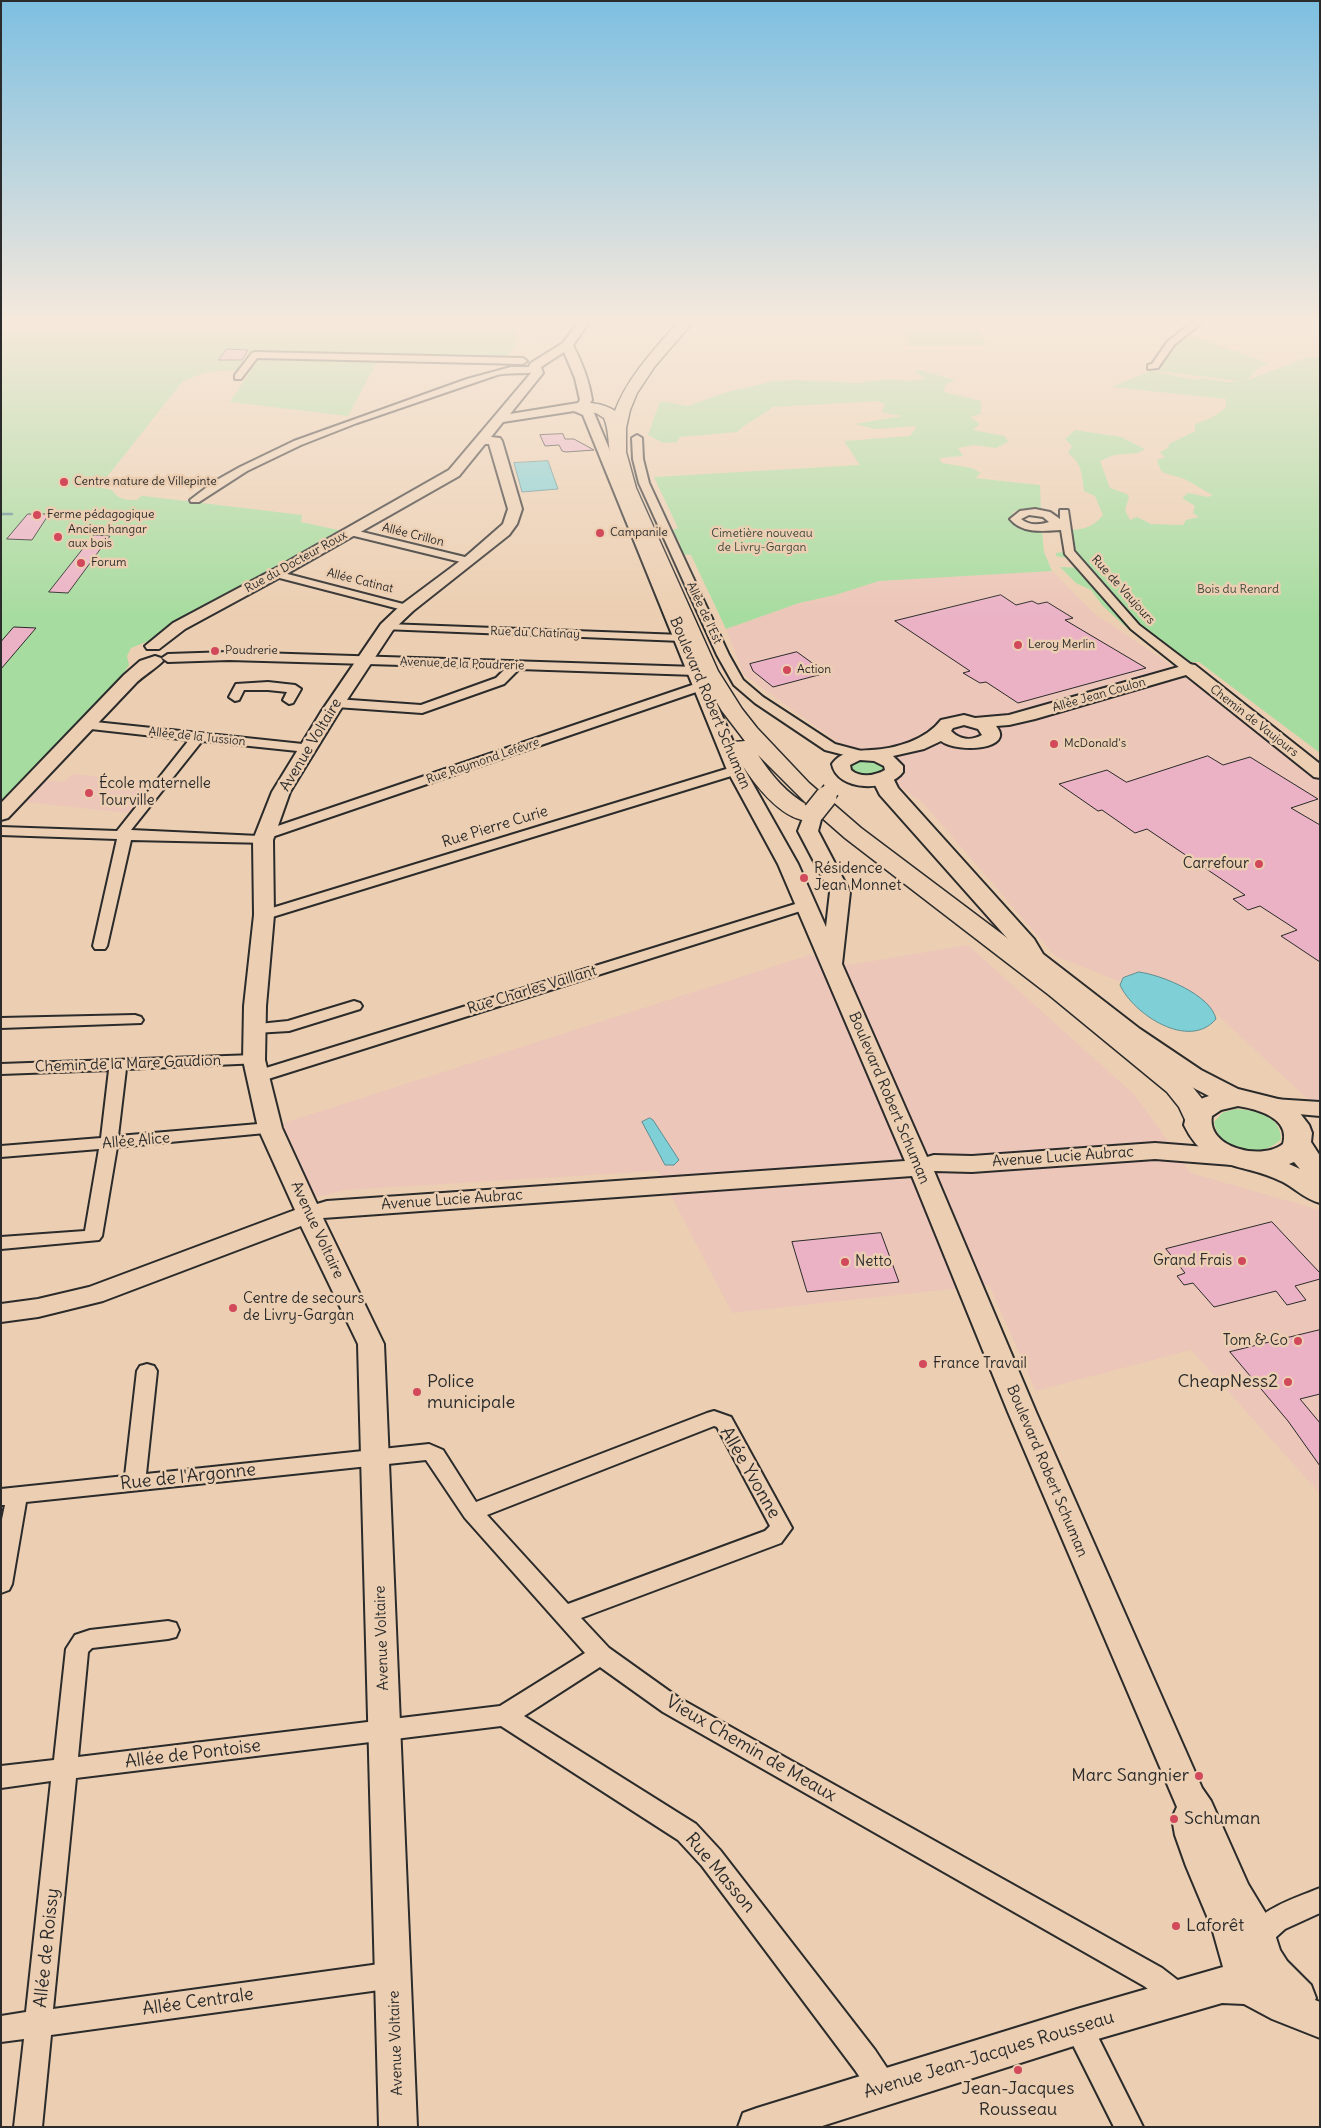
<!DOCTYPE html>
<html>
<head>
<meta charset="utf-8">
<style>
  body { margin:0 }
  #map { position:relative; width:1321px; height:2128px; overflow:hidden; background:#eccfb2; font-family:Delius,sans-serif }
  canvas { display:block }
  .frame { position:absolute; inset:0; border:2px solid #2b2b2b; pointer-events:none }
</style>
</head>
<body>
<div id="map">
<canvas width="1321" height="2128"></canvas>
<div class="frame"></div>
</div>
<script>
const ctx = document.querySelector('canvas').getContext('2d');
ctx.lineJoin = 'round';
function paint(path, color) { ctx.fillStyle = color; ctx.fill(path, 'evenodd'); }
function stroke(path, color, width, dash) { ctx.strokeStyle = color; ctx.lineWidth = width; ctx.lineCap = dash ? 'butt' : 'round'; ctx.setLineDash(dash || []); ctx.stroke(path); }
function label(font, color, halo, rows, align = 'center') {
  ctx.font = font + ' Delius,sans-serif'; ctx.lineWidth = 5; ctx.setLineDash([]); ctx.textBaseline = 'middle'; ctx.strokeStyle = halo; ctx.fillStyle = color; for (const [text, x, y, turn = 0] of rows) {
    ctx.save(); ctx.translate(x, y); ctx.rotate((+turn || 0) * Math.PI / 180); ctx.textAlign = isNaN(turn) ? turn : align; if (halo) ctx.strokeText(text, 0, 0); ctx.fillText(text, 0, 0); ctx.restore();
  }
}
paint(new Path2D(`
  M513 321H569L552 343 519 340Z
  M1052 571 1094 613 1197 683 1320 782V1111L1196 995 1170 980 1123 978 1118 981 1055 956 924 804 744 675 726 629 799 603 835 595 879 581Z
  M72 774 103 777 153 783 128 813 24 802 45 780 64 782Z
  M968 945 1135 1095 1191 1173 1320 1210V1494L1191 1350 1036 1391 989 1285 732 1313 658 1171 346 1190 309 1199 274 1126 809 955 849 965Z`), '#ecc6b8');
paint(new Path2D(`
  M1 321H513L519 340 506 358 248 352 237 370 207 372 183 381 99 487 112 490C118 500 127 500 137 500L141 496H144L302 515 301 522 343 531 177 621 151 640 131 648 127 656 129 665 124 673 1 802Z
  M898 321H974L987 345 909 346Z
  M1184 336H1192L1268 363 1256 370 1248 380 1308 357H1320V753L1199 662H1171L1126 627 1103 606 1091 590 1076 583 1060 567 1084 568 1076 560 1056 556V553L1069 551 1066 530C1081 530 1093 528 1103 515L1095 496 1084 491C1082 475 1082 463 1068 453L1072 446 1065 439 1075 430 1121 437 1145 449 1138 453 1114 455 1100 461 1110 488 1127 494 1129 497 1125 510 1130 520 1137 517 1151 524 1183 525 1186 520 1199 517 1193 513 1195 506 1182 498 1188 493 1208 497 1213 495C1204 491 1196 485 1188 481 1180 476 1169 476 1161 471L1157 460 1165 457 1160 452 1168 448 1169 444 1195 431V424L1211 418 1226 408V399L1111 387 1151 371 1197 380 1200 378 1228 382 1239 381 1150 370 1164 365 1161 363 1172 345Z
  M259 358 378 360 348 416 230 402Z
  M920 370 955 380 945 385 944 392 981 401V414L970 417 980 424 973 430 1005 436 1008 442 996 448 974 445 958 448 963 456 939 458 942 463 972 468 981 473 975 478 1040 485 1041 509H1025L1012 512 1014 514 1010 519 1017 524 1014 526 1027 530 1042 531 1044 552 1052 571 879 581 835 595 799 603 726 629 691 555 680 554V542L670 531 678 528 654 477 860 465 844 441 910 436 917 426 875 429 855 424 902 416 882 412 885 405 878 401 773 407C761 417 748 421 737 432L680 437 677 442 663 443 648 435 660 401 688 406 724 393 774 381 795 380 858 383 888 379 909 381 926 379 915 372Z
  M870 758 889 769C886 771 882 775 879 776 870 779 854 775 850 766L854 761Z
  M1235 1109C1254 1110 1281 1115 1281 1139 1263 1160 1218 1151 1214 1122L1222 1113Z`), '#a6dc9f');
const water = new Path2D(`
  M548 461 558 489 522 492 514 463Z
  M1139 972C1162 975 1211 995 1216 1019 1189 1051 1133 1014 1120 985L1123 978Z
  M650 1118 653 1120 679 1160 674 1165H665L642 1122Z`);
paint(water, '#7ed0d6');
stroke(water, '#5d8e92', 1);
stroke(new Path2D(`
  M1 514H12`), '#5d8e92', 2.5);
const building = new Path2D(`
  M227 349 248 350 242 360H219Z
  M563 434 565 439H574L594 450 566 452 562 451 559 445 545 446 540 435Z
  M28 514H49L32 540 7 539Z
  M94 535 110 536 68 593 49 592Z
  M1001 595 1016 605 1032 601 1038 604 1047 602 1073 618 1065 620 1146 668 1018 703 986 682 980 683 963 673 970 671 895 621Z
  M14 627 36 628 1 669V642Z
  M797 652 826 673 773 687 753 671 750 664Z
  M1208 756 1223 765 1250 757 1318 799 1291 808 1320 825V962L1281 936 1297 930 1260 906 1248 910 1233 899 1245 895 1147 829 1135 833 1102 810 1098 811 1059 784 1107 770 1126 782Z
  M1272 1222 1320 1273V1279L1295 1286 1306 1300 1287 1305 1276 1291 1214 1307 1193 1283 1184 1285 1177 1276 1185 1273 1166 1249Z
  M881 1233 899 1282 807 1292 792 1242Z
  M1320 1330V1394L1300 1399 1320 1423V1466L1288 1421 1230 1352Z`);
paint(building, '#ebb2c6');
stroke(building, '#2b2b2b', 1);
const street = new Path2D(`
  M1194 321H1204L1174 345 1158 368 1148 369V365L1152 364 1168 341Z
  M255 352 523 358 527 361 523 364 257 358 241 379H235V375L252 353Z
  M511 367H537L541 370C534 375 509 372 497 375L357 423 301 445 247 471 199 502H191L190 500 215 481 240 467 294 441 467 379Z
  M637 435 642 438 643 459 649 483 729 655 743 680 763 697 835 744 865 752 866 755 865 758 860 759 825 750 755 703 734 685 717 655 639 483 633 459 632 438Z
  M1035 509 1050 512 1060 519V510H1068L1074 551 1139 625 1193 666 1195 669 1193 672H1185L1131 629 1065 554 1061 530C1044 531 1022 534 1010 519L1020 511ZM1029 515 1043 517 1049 522C1039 525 1030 526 1021 519Z
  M350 529 473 559 474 561 469 564 346 534 345 532Z
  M276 571 411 606 413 608 407 611 272 576 271 574Z
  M387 624 682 635 688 638 682 641 383 629 381 627Z
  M229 652 696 667 702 671 696 675 519 669 504 684 422 713 336 707 330 703 336 699 421 705 496 678 506 668 229 660 168 662 162 658 168 654Z
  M268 682 295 685 301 689 293 703 289 704 283 700 287 692 268 690H244L239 700 235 701 229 697 236 684Z
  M701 682 707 686 705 689 269 838 270 840 268 843 131 840 107 946 105 949H95L93 946 117 839 1 835V827L117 831 189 740 82 728 80 725 86 721 312 745 313 748 312 751 307 752 202 741 131 830 259 836 260 832Z
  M736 766 743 770 741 773 269 918H259L257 915 259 912Z
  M805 901 810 902 812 905 810 908 265 1080H253L251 1076 253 1072Z
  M354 1001 360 1003 362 1006 360 1009 289 1031 255 1033 249 1031 247 1028 249 1025 288 1021Z
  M135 1015 141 1017 143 1020 141 1023 1 1028V1018Z
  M254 1055 260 1057 262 1060 260 1063 126 1069 118 1136 270 1123 276 1124 278 1128 276 1132 117 1147 102 1236 99 1240 1 1249V1237L85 1231 99 1149 1 1157V1146L101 1138 109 1070 1 1074V1064Z
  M147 1364 154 1366 157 1371 146 1474 429 1444 443 1450 476 1502 707 1413 714 1411 731 1417 792 1528 781 1543 581 1618 609 1648 679 1698 1162 1968 1188 1988 1192 1997 1188 2006 1179 2010 1170 2006 1144 1986 663 1712 600 1667 524 1716 696 1824 720 1850 875 2050 893 2077 897 2087 893 2097 883 2101 873 2097 855 2070 702 1866 678 1840 501 1726 76 1778 53 2009 394 1962 403 1966 407 1975 403 1984 394 1988 51 2035 42 2127H14L24 2039 1 2042V2016L26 2012 51 1781 1 1788V1766L54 1760 66 1649 75 1635 90 1630 168 1621 176 1623 179 1630 176 1637 168 1639 92 1648 88 1652 78 1757 500 1706 585 1653 465 1518 426 1460 26 1502 12 1584 9 1590 1 1593V1524L5 1505H1V1489L125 1476 137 1371 140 1366ZM714 1426 717 1427 770 1526 765 1531 568 1604 487 1515Z
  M1320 1888V1913L1285 1929 1265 1947 1256 1950 1247 1947 1243 1938C1255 1910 1293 1899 1320 1888Z
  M1077 2014 1086 2018 1097 2035 1143 2127H1114L1064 2027 1068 2018Z`);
const secondary = new Path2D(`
  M579 321H590L573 345C582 363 589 380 592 400L587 408 594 413 745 770 798 864 826 927 830 892 798 831 807 808 814 806 821 808 823 812 818 831 850 892 842 964 927 1157 934 1155 972 1156 1155 1143 1232 1149 1240 1152 1244 1157 1240 1162 1232 1165 1155 1159 972 1172 934 1171 1036 1412 1202 1788 1211 1801 1248 1884 1271 1922 1280 1950 1287 1961 1311 1985 1316 1998 1315 2000 1320 2002V2038L1272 2019 1244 2004 1222 2003 1077 2045 819 2127H738L743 2113 757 2108 1077 2009 1223 1967 1212 1928 1186 1866 1175 1835 1172 1818 1177 1807 1008 1412 912 1176 323 1218 384 1344 417 2127H379L358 1344 301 1226 103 1301 38 1317 1 1322V1304L38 1299 89 1287 295 1210 258 1128 243 1060 244 1006 254 915 253 840 272 792 321 712 381 624 401 605 464 558 503 524 508 509 489 444H485L459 476 290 572 185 629 159 649H147L145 646 173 623 280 566 449 470 531 373 529 366 531 363 563 343ZM564 352 575 378 580 400 578 403 510 414 543 373 541 367ZM574 411 583 415 727 770 778 864 905 1161 327 1201 317 1204 282 1128 265 1060 266 1006 274 915 273 840 290 792 339 712 393 630 413 611 509 535 517 524 522 509 502 441 500 438 491 437 503 422Z
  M155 656 161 658 163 661C160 665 142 677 136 683L8 818 1 820V803L124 675 140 661Z
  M1189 664 1195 665 1320 764V778L1314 777 1186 675 1035 719 1009 725 996 726C1016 749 958 754 941 741L924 749 893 756 903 766V772C889 792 837 792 832 764 841 751 856 751 871 750 895 749 926 740 941 720L964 715 975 718 1009 715ZM964 725 978 729 982 735C971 741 960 740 951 731L953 728ZM860 760 874 761 884 766 885 770C875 776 860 778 851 770L850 765Z
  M1273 1099 1320 1102V1116L1265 1111 1261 1106 1265 1101Z`);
const primary = new Path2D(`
  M883 773 891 774 898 788 1034 939 1043 954 1140 1029 1201 1070 1238 1089 1282 1100 1299 1112 1309 1125 1312 1133 1311 1142 1320 1156V1203C1305 1199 1296 1189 1283 1182 1242 1161 1207 1173 1184 1125 1187 1110 1194 1100 1209 1096 1142 1062 1083 1010 1024 963L1015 947 880 795 872 779 875 774ZM1238 1106C1257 1109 1291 1118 1283 1144 1262 1161 1206 1148 1212 1116L1221 1110ZM1294 1162 1300 1169 1289 1164Z`);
const highway = new Path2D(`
  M679 321H694L655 366 637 393 630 410 626 428V452L636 488 718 671 742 709 757 728 809 783 861 828 1067 983 1187 1080 1207 1105 1211 1118 1207 1124 1197 1127 1187 1124 1179 1107 1167 1092 1049 995 845 838 821 817 819 820C782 829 747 774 731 747L734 742 745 741 722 711 698 671 620 488C616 477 611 465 610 453 608 441 609 430 604 418L596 413 572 411 569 408 572 405C585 401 603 403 615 411 628 376 655 349 679 321ZM758 755 809 806C787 794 772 776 758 755Z`);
stroke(street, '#2b2b2b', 4);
stroke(secondary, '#2b2b2b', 4);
stroke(primary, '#2b2b2b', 4);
stroke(highway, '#2b2b2b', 3);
paint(street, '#eccfb2');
paint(secondary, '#eccfb2');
paint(primary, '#eccfb2');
paint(highway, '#eccfb2');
const secondaryBridgeFar1 = new Path2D(`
  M825 798 831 790`);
const secondaryBridge = new Path2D(`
  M814 812 826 797`);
stroke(secondaryBridgeFar1, '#2b2b2b', 19, []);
stroke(secondaryBridge, '#2b2b2b', 24, []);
stroke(secondaryBridgeFar1, '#eccfb2', 16);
stroke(secondaryBridge, '#eccfb2', 21);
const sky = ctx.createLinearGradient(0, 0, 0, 619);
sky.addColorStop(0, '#7dbfe1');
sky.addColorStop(0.52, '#f6e9dc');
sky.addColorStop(1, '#f6e9dc00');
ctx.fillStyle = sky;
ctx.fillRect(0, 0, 1321, 619);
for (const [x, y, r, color] of [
  [64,482,5,"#d1495b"],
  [37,515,5,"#d1495b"],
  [600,533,5,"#d1495b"],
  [58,537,5,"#d1495b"],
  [81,563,5,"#d1495b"],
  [1018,645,5,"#d1495b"],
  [215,651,5,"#d1495b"],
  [787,670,5,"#d1495b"],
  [1054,744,5,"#d1495b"],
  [89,793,5,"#d1495b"],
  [1259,864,5,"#d1495b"],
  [804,878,5,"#d1495b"],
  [1242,1261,5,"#d1495b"],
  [845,1262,5,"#d1495b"],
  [233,1308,5,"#d1495b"],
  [1298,1341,5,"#d1495b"],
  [923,1364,5,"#d1495b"],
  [1288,1382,5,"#d1495b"],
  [417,1392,5,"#d1495b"],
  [1199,1776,5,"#d1495b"],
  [1174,1819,5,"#d1495b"],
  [1176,1926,5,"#d1495b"],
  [1018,2070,5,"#d1495b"]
]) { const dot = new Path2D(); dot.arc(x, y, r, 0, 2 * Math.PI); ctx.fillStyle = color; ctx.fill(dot); stroke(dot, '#eccfb2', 2); }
label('12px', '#2b2b2b', '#eccfb2', [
  ["Centre nature de Villepinte",74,482],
  ["Ferme pédagogique",47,515],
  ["Ancien hangar",68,530],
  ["aux bois",68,544],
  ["Campanile",610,533],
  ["Forum",91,563],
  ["Leroy Merlin",1028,645],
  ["Poudrerie",225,651],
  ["Action",797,670],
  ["McDonald's",1064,744]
], 'left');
label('12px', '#3d463c', '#eccfb2', [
  ["Cimetière nouveau",762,534],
  ["de Livry-Gargan",762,548],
  ["Bois du Renard",1238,590]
]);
label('12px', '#2b2b2b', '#eccfb2', [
  ["Allée Crillon",413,535,14],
  ["Rue du Docteur Roux",296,562,-29],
  ["Allée Catinat",360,581,14],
  ["Rue de Vaujours",1123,590,48],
  ["Allée de l'Est",704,613,65],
  ["Rue du Chatinay",535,633,2],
  ["Avenue de la Poudrerie",462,664,2],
  ["Allée Jean Coulon",1099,695,-16],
  ["Chemin de Vaujours",1254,721,38],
  ["Allée de la Tussion",197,737,6],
  ["Rue Raymond Lefèvre",483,761,-19]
]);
label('15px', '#2b2b2b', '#eccfb2', [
  ["Boulevard Robert Schuman",710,703,67],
  ["Avenue Voltaire",311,745,-59],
  ["Rue Pierre Curie",495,827,-17],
  ["Rue Charles Vaillant",532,990,-17],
  ["Chemin de la Mare Gaudion",128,1064,-2],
  ["Boulevard Robert Schuman",889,1098,67],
  ["Allée Alice",136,1141,-5],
  ["Avenue Lucie Aubrac",1063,1157,-4],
  ["Avenue Lucie Aubrac",452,1200,-4],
  ["Avenue Voltaire",317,1230,65],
  ["Boulevard Robert Schuman",1047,1471,67],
  ["Avenue Voltaire",382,1638,-92],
  ["Avenue Voltaire",396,2043,-92]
]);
label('15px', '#2b2b2b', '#eccfb2', [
  ["École maternelle",99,784],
  ["Tourville",99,801],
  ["Carrefour",1249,864,"right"],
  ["Résidence",814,869],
  ["Jean Monnet",814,886],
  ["Grand Frais",1232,1261,"right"],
  ["Netto",855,1262],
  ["Centre de secours",243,1299],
  ["de Livry-Gargan",243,1316],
  ["Tom & Co",1288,1341,"right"],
  ["France Travail",933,1364]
], 'left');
label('18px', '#2b2b2b', '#eccfb2', [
  ["Police",427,1382],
  ["municipale",427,1403],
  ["CheapNess2",1278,1382,"right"],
  ["Marc Sangnier",1189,1776,"right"],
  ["Schuman",1184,1819],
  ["Laforêt",1186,1926],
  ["Jean-Jacques",1018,2089,"center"],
  ["Rousseau",1018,2110,"center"]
], 'left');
label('18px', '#2b2b2b', '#eccfb2', [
  ["Allée Yvonne",750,1473,60],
  ["Rue de l'Argonne",188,1477,-6],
  ["Vieux Chemin de Meaux",751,1749,30],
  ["Allée de Pontoise",193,1754,-7],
  ["Rue Masson",720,1873,50],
  ["Allée de Roissy",47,1948,-84],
  ["Allée Centrale",198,2002,-8],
  ["Avenue Jean-Jacques Rousseau",989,2055,-17]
]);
</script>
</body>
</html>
